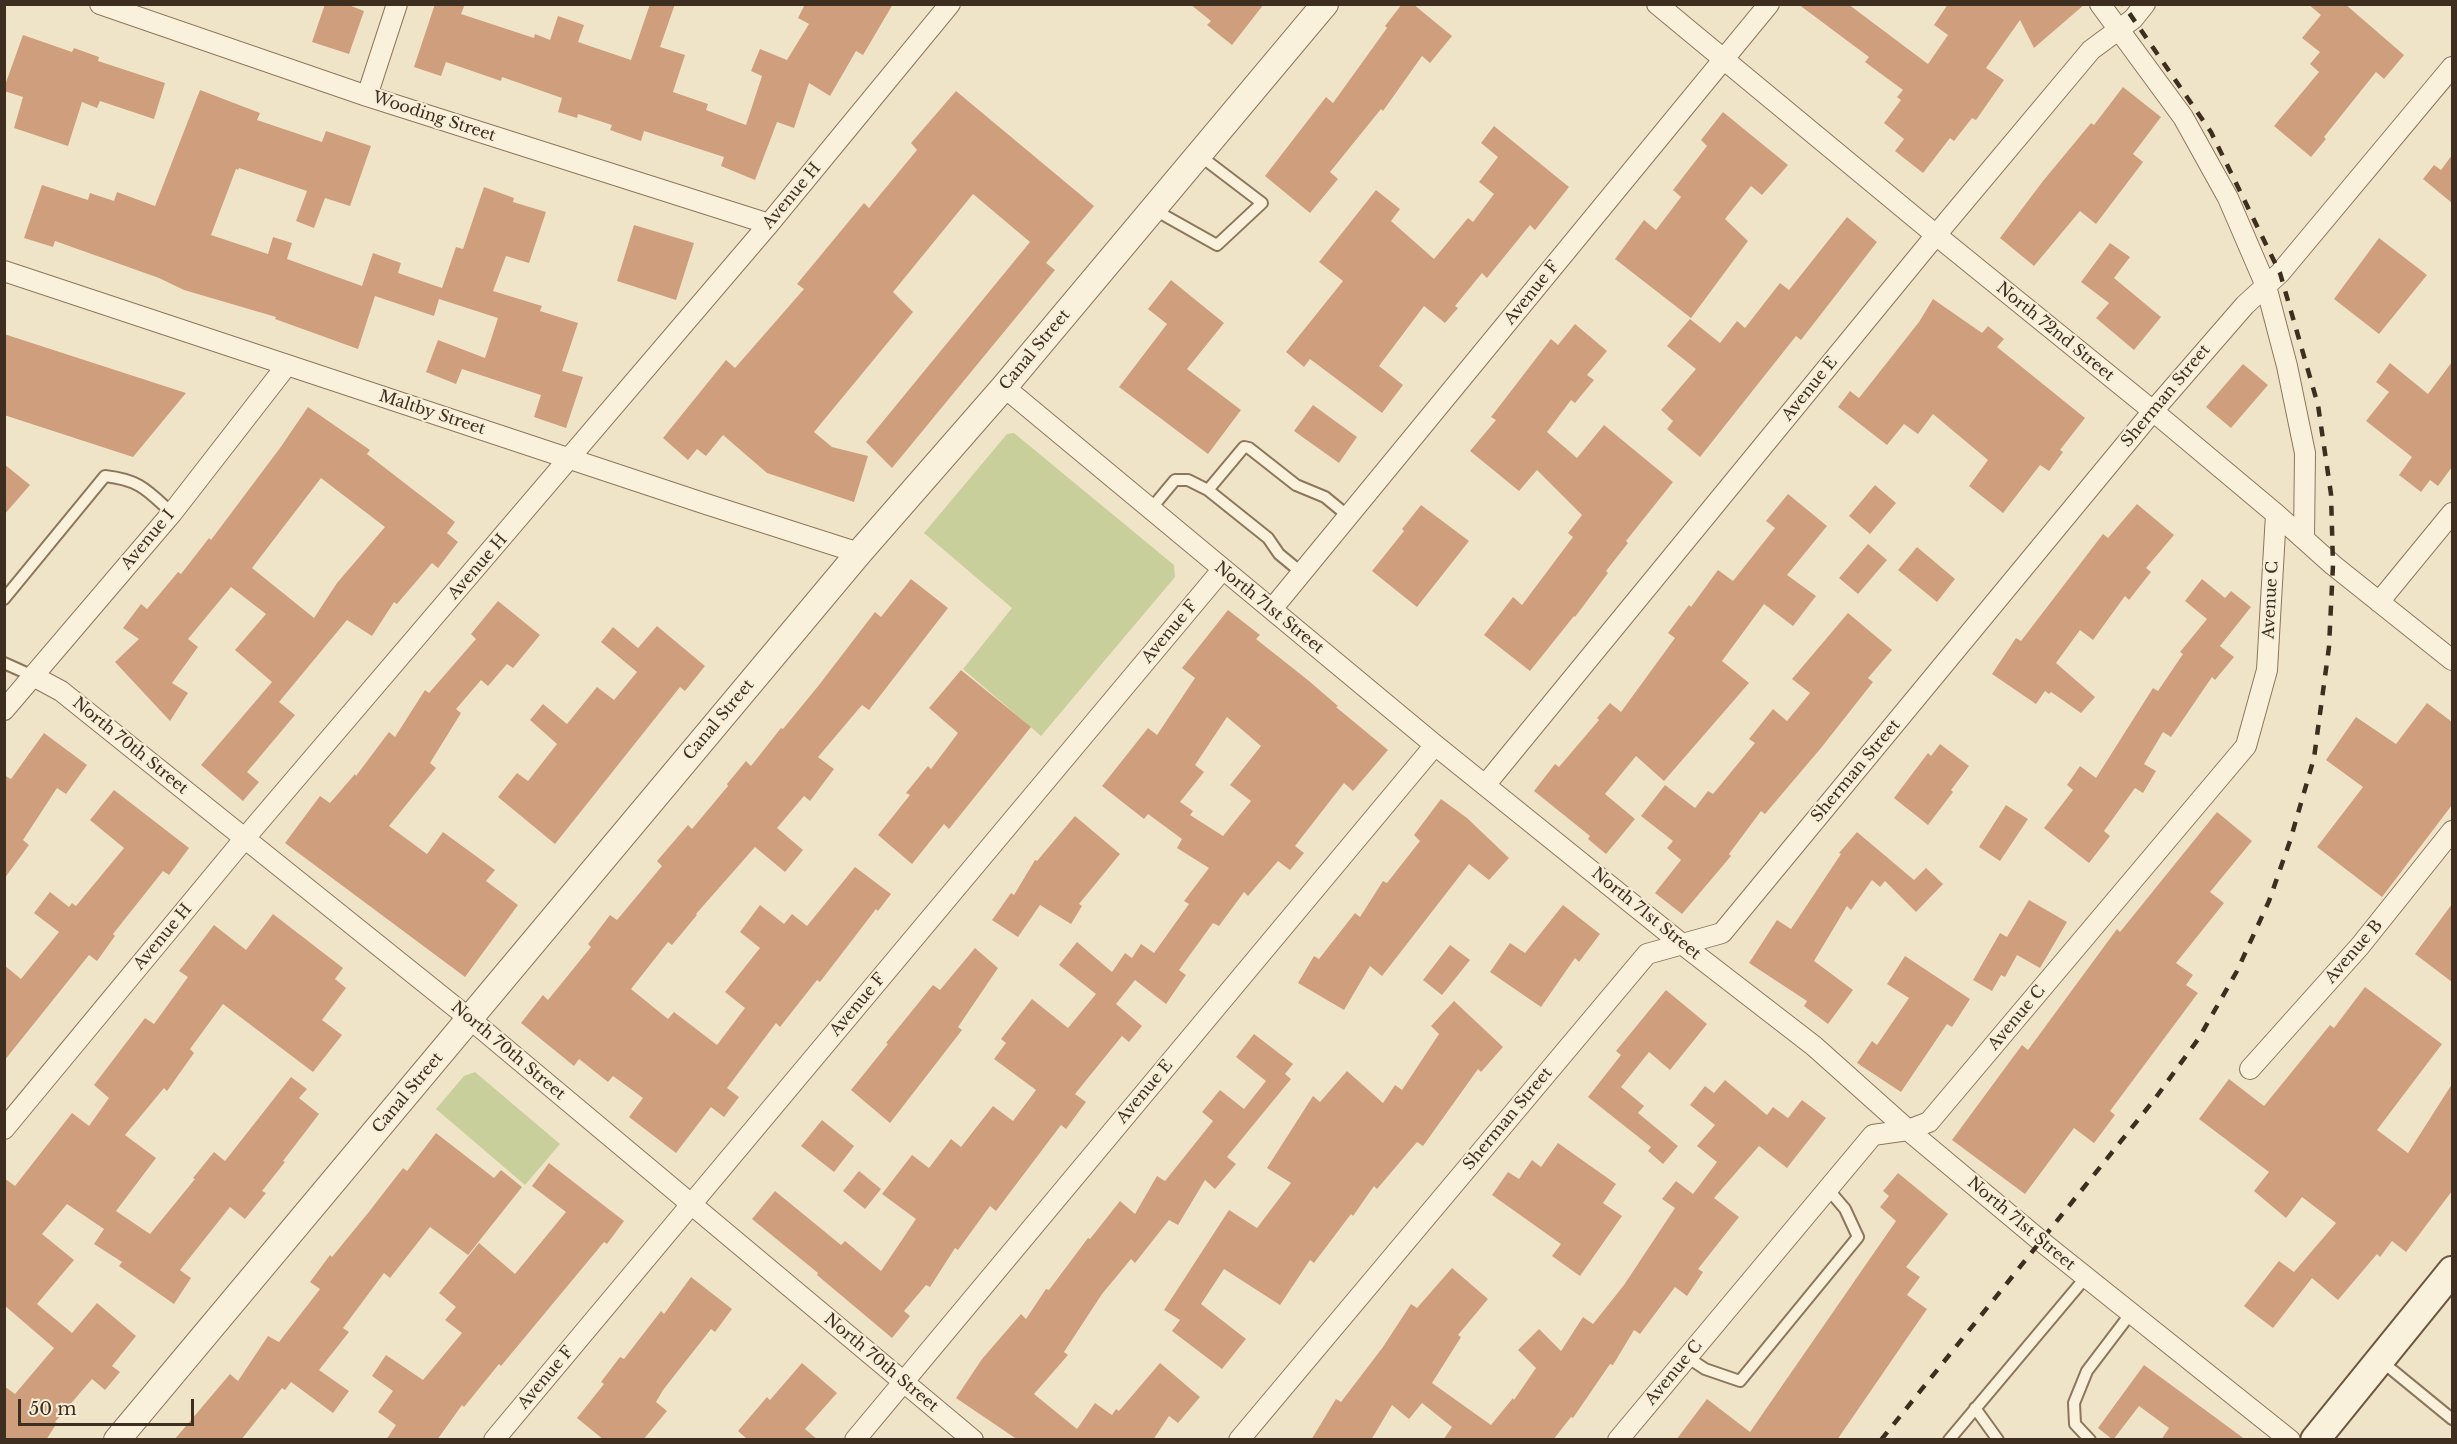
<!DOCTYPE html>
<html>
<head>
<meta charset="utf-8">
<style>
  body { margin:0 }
  #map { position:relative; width:2457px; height:1444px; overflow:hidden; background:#f0e4c8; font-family:"Libre Baskerville",serif }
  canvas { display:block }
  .frame { position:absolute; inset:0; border:6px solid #3d2e20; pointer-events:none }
  .scale { position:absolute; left:18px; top:1399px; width:176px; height:27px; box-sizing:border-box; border:3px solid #3d2e20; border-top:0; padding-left:8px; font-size:18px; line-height:21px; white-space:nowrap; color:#3d2e20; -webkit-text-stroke:4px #f7eed8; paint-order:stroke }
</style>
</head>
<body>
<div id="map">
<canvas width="2457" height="1444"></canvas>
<div class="frame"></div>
<div class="scale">50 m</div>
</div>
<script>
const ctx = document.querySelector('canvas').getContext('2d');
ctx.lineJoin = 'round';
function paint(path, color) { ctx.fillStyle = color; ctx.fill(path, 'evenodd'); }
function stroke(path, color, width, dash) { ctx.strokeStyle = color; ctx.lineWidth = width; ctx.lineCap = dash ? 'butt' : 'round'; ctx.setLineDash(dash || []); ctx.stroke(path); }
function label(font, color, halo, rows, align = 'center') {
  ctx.font = font + ' "Libre Baskerville",serif'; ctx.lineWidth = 4.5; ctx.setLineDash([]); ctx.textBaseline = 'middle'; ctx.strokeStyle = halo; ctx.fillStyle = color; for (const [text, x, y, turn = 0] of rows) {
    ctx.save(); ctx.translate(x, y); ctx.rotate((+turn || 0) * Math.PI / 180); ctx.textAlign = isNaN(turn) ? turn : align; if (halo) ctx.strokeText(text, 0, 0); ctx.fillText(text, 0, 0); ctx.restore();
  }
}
paint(new Path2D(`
  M1014 433 1174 565 1175 577 1041 736 963 669 1012 608 924 533 1007 434Z
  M475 1072 560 1144 525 1185 436 1109 464 1076Z`), '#c9cf9b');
paint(new Path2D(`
  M325 4H346L364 11 349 54 312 42Z
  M435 4H465L461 14 534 38 535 34 550 40 558 16 584 25 578 42 631 60 650 4H675L660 47 685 55 673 92 708 104 706 110 746 125 762 76 751 71 760 49 787 60 809 24 798 18 805 4H893L863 55 856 51 830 96 809 83 794 128 777 122 755 180 721 166 724 157 644 131 641 141 610 130 612 125 578 114 577 118 558 112 562 98 502 77 501 81 446 62 441 76 414 67Z
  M1190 4H1264L1232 45 1207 25 1211 21Z
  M1402 4H1413L1452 36 1430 63 1422 56 1383 111 1381 109 1330 172 1338 179 1310 213 1265 176 1326 97 1333 103 1387 28 1385 26Z
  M1798 4H1848L1928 64 1948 35 1934 25 1948 4H2085L2034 48 2020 20 1986 68 2004 80 1976 120 1972 118 1954 141 1950 138 1923 173 1895 151 1904 139 1884 123 1901 100 1897 97 1903 90 1865 62 1869 57Z
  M2308 4H2345L2404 55 2384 79 2376 72 2324 137 2326 139 2311 157 2274 126 2319 72 2310 64 2320 52 2302 38 2321 15Z
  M23 35 72 52 74 48 99 57 98 61 165 83 154 119 100 101 97 108 82 102 68 146 14 128 23 97 4 91V88Z
  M2123 87 2161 117 2133 154 2143 162 2096 224 2080 211 2034 266 2000 238 2043 181 2091 123 2094 125Z
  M200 90 260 113 257 120 322 142 326 131 371 146 350 206 325 198 314 228 296 221 307 191 239 168 238 170 236 169 211 235 268 254 273 237 292 243 287 259 362 286 373 253 401 263 398 273 442 288 456 247 463 249 484 187 514 198 513 202 546 212 529 263 506 256 493 291 542 306 540 311 578 323 562 371 583 377 566 428 534 417 541 395 462 369 456 384 426 372 438 340 485 358 498 318 439 299 434 316 375 296 358 349 275 319 276 317 184 290 159 278 55 241 53 247 24 238 42 185 88 200 90 193 114 201 117 192 155 206Z
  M956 91 1094 206 1046 263 1055 270 892 468 866 442 1030 242 973 194 893 292 913 312 814 432 832 447 868 456 854 502 767 473 723 435 706 456 697 449 688 460 663 438 726 360 735 368 804 289 797 284 864 203 869 208 917 150 911 143Z
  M1723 112 1788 165 1762 195 1751 186 1725 219 1748 241 1691 318 1615 259 1644 220 1656 230 1681 197 1673 190 1707 146 1701 140Z
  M1494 126 1569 187 1535 230 1530 225 1487 278 1482 273 1455 306 1458 308 1445 323 1424 306 1379 366 1403 385 1382 413 1310 359 1304 367 1286 352 1343 281 1319 262 1376 190 1400 209 1391 221 1434 259 1468 218 1473 222 1494 194 1479 182 1498 157 1481 143Z
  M2452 155V203L2423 179 2434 165 2441 170Z
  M1847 217 1877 242 1801 340 1796 336 1700 457 1667 429 1673 421 1661 410 1696 369 1667 346 1690 319 1720 343 1737 321 1745 328 1780 283 1789 290Z
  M634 225 694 243 676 300 617 281Z
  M2379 238 2427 275 2379 334 2334 299Z
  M2110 243 2130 257 2114 278 2161 317 2134 350 2096 318 2109 303 2081 282Z
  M1171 280 1224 323 1187 369 1241 410 1208 454 1119 387 1167 324 1148 309Z
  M1933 299 1982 333 1988 326 2004 339 1997 347 2085 418 2060 450 2063 452 2049 471 2040 465 2003 513 1969 486 1988 460 1933 414 1918 434 1904 424 1887 445 1838 407 1850 391 1859 398 1919 322Z
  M1575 324 1607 351 1587 375 1594 380 1575 403 1571 400 1547 432 1577 458 1604 425 1673 482 1626 541 1628 543 1606 571 1608 573 1575 617 1574 616 1530 671 1484 635 1513 597 1522 605 1573 537 1568 533 1582 515 1537 470 1519 491 1470 451 1496 420 1491 417 1551 339 1558 345Z
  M4 334 186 393 133 457 4 415Z
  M2452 362V467L2438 486 2430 480 2421 492 2399 475 2412 457 2366 421 2389 392 2376 382 2390 363 2428 394Z
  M2243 364 2268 385 2231 428 2206 407Z
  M1313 405 1357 437 1339 463 1294 431Z
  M308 407 370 450 367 454 455 522 447 533 458 542 438 568 432 563 397 604 394 602 372 636 347 620 279 702 295 715 247 772 259 782 243 801 201 765 272 682 235 650 266 614 231 587 188 639 198 647 172 683 188 693 170 721 115 662 139 639 123 628 141 604 147 609 178 572 181 574 209 538 211 540 280 448ZM321 478 385 527 337 583 314 618 252 568Z
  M4 464 30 485 4 515Z
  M1875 485 1896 503 1870 534 1849 516Z
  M1788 494 1827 526 1787 575 1816 596 1793 626 1764 604 1722 661 1749 683 1664 781 1636 756 1605 794 1635 819 1606 854 1588 839 1590 836 1534 791 1555 764 1559 767 1599 720 1597 718 1610 703 1621 712 1675 638 1668 633 1689 605 1691 607 1718 570 1733 581 1775 528 1766 521Z
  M2137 504 2174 535 2146 568 2151 572 2129 600 2125 596 2093 640 2080 630 2056 663 2095 697 2081 713 2051 692 2049 694 2045 691 2036 704 1992 674 2016 638 2021 641 2103 534 2108 538Z
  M1421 505 1469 541 1417 607 1372 571 1404 531 1402 529Z
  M1868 544 1887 560 1858 594 1839 578Z
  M1917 547 1955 579 1937 602 1898 570Z
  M911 579 948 608 869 710 862 705 818 757 834 769 810 801 804 796 777 828 803 850 785 872 755 847 696 914 697 915 672 945 668 942 631 989 668 1019 674 1012 717 1045 745 1008 725 992 760 948 740 932 760 905 784 924 792 914 807 926 855 867 891 894 878 911 876 909 820 982 817 980 780 1027 776 1023 727 1088 739 1097 724 1117 711 1107 676 1153 629 1117 643 1098 613 1076 608 1082 579 1059 574 1066 521 1023 543 995 548 1000 591 947 588 944 610 915 617 920 662 866 657 861 688 825 692 829 728 786 727 784 746 761 751 766 781 728 783 729 819 685 875 612 881 617Z
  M2202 579 2225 598 2231 591 2251 607 2220 646 2234 657 2215 680 2212 677 2171 737 2163 732 2144 764 2156 771 2143 793 2135 788 2104 831 2110 836 2089 863 2044 828 2073 790 2067 785 2080 766 2096 778 2153 688 2158 691 2183 654 2180 652 2207 619 2185 601Z
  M498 601 540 635 513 668 507 664 488 686 481 680 456 709 461 713 430 763 436 768 389 826 427 854 443 832 495 870 486 881 518 905 465 977 285 843 320 796 330 803 355 774 356 776 389 732 395 737 425 690 429 693 476 639 471 634Z
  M1228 610 1260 635 1256 639 1309 681 1338 706 1336 707 1388 750 1353 791 1344 783 1295 846 1304 853 1290 870 1278 861 1248 896 1244 892 1219 926 1213 923 1179 970 1186 975 1166 1004 1135 980 1116 1004 1142 1026 1129 1042 1122 1036 1075 1094 1086 1102 1066 1129 1061 1125 996 1211 990 1206 958 1250 955 1248 930 1287 926 1285 904 1311 910 1316 892 1338 817 1275 818 1273 752 1219 775 1191 841 1245 845 1241 881 1271 916 1219 882 1194 912 1155 929 1168 951 1139 961 1147 993 1106 1013 1121 1036 1090 994 1059 1006 1043 1001 1039 1032 999 1068 1028 1096 994 1059 965 1077 942 1112 972 1125 953 1132 958 1141 944 1154 953 1189 904 1184 901 1209 868 1177 848 1182 839 1148 814 1144 819 1102 786 1148 728 1157 735 1195 678 1182 668ZM1227 717 1261 746 1230 785 1251 801 1223 836 1190 815 1193 811 1180 802 1204 772 1195 765Z
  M1848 613 1892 650 1868 678 1873 682 1821 748 1765 814 1761 811 1729 854 1731 856 1682 914 1655 893 1681 860 1667 848 1673 841 1641 816 1665 785 1695 808 1708 791 1713 794 1755 743 1749 739 1773 709 1787 721 1810 693 1792 679Z
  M657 626 705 666 685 691 680 687 555 844 498 797 517 773 528 781 557 744 530 720 543 704 567 724 597 687 614 700 637 672 601 642 613 627 638 648Z
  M961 670 1031 727 949 829 944 824 912 864 878 835 910 795 906 793 928 766 931 769 958 733 929 708Z
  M2427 703 2452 722V805L2382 897 2317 847 2363 787 2326 760 2356 717 2396 744Z
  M44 733 87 765 66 794 57 788 23 840 29 845 4 879V775L11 779Z
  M1940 744 1969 766 1951 790 1953 792 1928 825 1894 798 1928 753 1931 756Z
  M114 790 189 848 169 875 163 871 113 934 115 936 97 961 89 955 4 1061V965L21 979 59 932 34 913 50 892 69 907 72 903 76 906 124 848 90 820Z
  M1441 799 1467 818 1509 858 1489 880 1469 864 1382 976 1370 966 1344 1010 1298 983 1314 956 1319 959 1355 913 1360 917 1383 881 1387 883 1420 841 1414 835Z
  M2006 805 2028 819 2000 861 1979 847Z
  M2217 812 2252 841 2210 892 2224 903 2176 963 2193 975 2186 985 2198 993 2110 1111 2115 1115 2094 1143 2074 1128 2025 1194 1952 1140 2022 1045 2028 1050 2117 929 2120 932Z
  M1075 816 1120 854 1079 904 1082 906 1071 924 1040 905 1018 937 992 920 1011 893 1014 895 1035 860 1037 861Z
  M1857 832 1914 880 1926 868 1943 884 1916 912 1885 881 1880 887 1872 880 1851 910 1847 906 1814 961 1853 990 1828 1024 1804 1006 1807 1001 1749 963 1777 920 1791 929 1841 854 1839 853Z
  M2029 900 2067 922 2040 968 2017 955 2005 977 2001 975 1992 991 1973 980 2000 933 2007 937Z
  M2452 904V982L2415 954Z
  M1563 905 1600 934 1579 962 1575 958 1541 1007 1490 972 1510 943 1525 953Z
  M273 914 343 968 335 979 346 988 322 1020 342 1035 313 1072 223 1004 190 1049 194 1053 167 1091 164 1088 125 1135 156 1158 116 1211 150 1234 195 1179 193 1178 214 1152 225 1161 291 1077 307 1089 299 1098 319 1114 283 1161 285 1162 262 1191 266 1193 245 1219 230 1207 180 1270 191 1278 174 1304 119 1266 122 1262 94 1244 104 1229 67 1204 42 1234 74 1260 37 1304 72 1333 97 1303 136 1336 112 1366 120 1372 105 1390 92 1379 55 1422 57 1423 46 1440H4V1386L15 1394 54 1348 4 1305V1178L15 1186 72 1113 89 1126 109 1098 94 1085 145 1018 154 1024 188 977 179 971 214 925 246 950Z
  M1450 945 1470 960 1442 995 1423 980Z
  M975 948 998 968 958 1027 962 1030 890 1123 851 1090 888 1044 886 1043 933 985 940 990Z
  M1905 956 1970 999 1952 1027 1947 1024 1901 1092 1857 1063 1872 1041 1877 1045 1909 998 1887 984Z
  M2365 987 2442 1044 2377 1130 2408 1153 2452 1084V1191L2406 1252 2392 1241 2380 1257 2377 1254 2338 1300 2312 1278 2273 1328 2244 1306 2279 1261 2294 1272 2336 1223 2302 1197 2286 1218 2254 1191 2269 1172 2199 1119 2229 1079 2264 1106 2330 1025 2334 1028Z
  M1666 990 1707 1024 1670 1070 1649 1052 1621 1087 1644 1106 1638 1113 1678 1146 1663 1164 1648 1151 1651 1147 1588 1097 1621 1055 1616 1051Z
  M1454 1001 1503 1047 1481 1072 1478 1069 1423 1146 1417 1142 1377 1189 1374 1186 1353 1216 1351 1214 1314 1263 1310 1260 1280 1305 1224 1269 1201 1304 1246 1339 1222 1369 1172 1331 1180 1320 1164 1310 1229 1210 1257 1228 1291 1183 1267 1168 1313 1096 1320 1102 1347 1071 1383 1103 1395 1085 1402 1090 1439 1034 1431 1026Z
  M1254 1034 1293 1064 1285 1074 1291 1079 1227 1157 1236 1164 1215 1189 1205 1180 1178 1225 1169 1220 1135 1263 1131 1259 1102 1294 1064 1352 1068 1355 1034 1394 1077 1429 1095 1403 1112 1415 1116 1409 1119 1411 1160 1363 1200 1397 1178 1423 1169 1416 1153 1440H1018L956 1398 982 1359 1021 1314 1026 1319 1046 1289 1049 1290 1088 1238 1090 1239 1120 1201 1135 1214 1157 1176 1165 1181 1213 1121 1202 1112 1220 1090 1244 1109 1266 1081 1236 1057Z
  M1725 1080 1767 1115 1773 1107 1788 1118 1802 1100 1826 1118 1787 1168 1759 1146 1714 1198 1739 1217 1698 1269 1703 1272 1687 1296 1675 1287 1640 1334 1634 1330 1613 1365 1610 1364 1573 1418 1571 1417 1553 1440H1443L1452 1427 1422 1403 1409 1419 1392 1405 1371 1440H1311L1336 1399 1341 1402 1383 1347 1411 1304 1417 1308 1452 1268 1488 1299 1458 1335 1461 1337 1432 1383 1491 1425 1513 1398 1514 1400 1536 1368 1518 1350 1539 1329 1561 1351 1583 1317 1593 1324 1624 1285 1675 1208 1662 1199 1676 1181 1693 1194 1717 1162 1697 1146 1715 1125 1690 1105 1705 1086 1714 1093Z
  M822 1120 854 1146 834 1172 801 1146Z
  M436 1133 494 1178 501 1170 522 1187 468 1255 430 1227 390 1278 384 1273 343 1328 349 1332 319 1370 349 1391 333 1413 291 1382 285 1390 282 1388 241 1440H174L230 1374 238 1381 268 1336 279 1342 320 1289 310 1282 330 1255 332 1257 368 1213 403 1168 407 1171Z
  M1558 1143 1616 1184 1603 1203 1622 1216 1580 1276 1552 1256 1561 1244 1492 1195 1508 1172 1519 1179 1532 1160 1541 1167Z
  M549 1163 624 1221 607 1244 604 1242 501 1366 499 1364 464 1407 462 1405 437 1440H386L396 1425 378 1412 393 1391 372 1376 386 1355 423 1380 462 1333 445 1320 456 1307 439 1293 479 1243 515 1274 566 1212 532 1186Z
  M859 1171 881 1189 865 1209 843 1191Z
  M1898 1173 1948 1214 1906 1267 1920 1277 1907 1295 1927 1309 1837 1440H1676L1707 1399 1750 1432 1896 1221 1880 1207 1889 1196 1883 1191Z
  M691 1277 732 1309 715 1332 711 1329 663 1390 656 1402 667 1411 643 1440H604L577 1418 604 1384 601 1382 620 1357 624 1359 661 1311 664 1314Z
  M802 1363 837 1393 805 1429 818 1440H748L738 1431 767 1397 770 1400Z
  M2144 1365 2246 1440H2161L2169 1428 2139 1406 2113 1440 2098 1428Z`), '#cf9f7d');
const service = new Path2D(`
  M1153 209 1217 245 1262 203 1199 155
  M1208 490 1244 447 1249 448 1296 485 1325 497 1348 516
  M1150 510 1175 480H1188L1208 490 1268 538 1279 554 1302 573
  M4 599 105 476C140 480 147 490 172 513
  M4 663 33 676
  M1687 1357 1705 1369 1740 1381 1858 1237 1845 1209 1828 1189
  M2380 1360 2452 1419
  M1975 1408 1998 1440
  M1949 1440 2086 1277
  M2090 1440 2075 1424 2074 1403 2087 1371 2131 1313`);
const minor = new Path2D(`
  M100 4 367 96 769 224
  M1657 4 1936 235 2153 411 2276 514 2333 565 2452 660
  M2100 4 2183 117 2228 198 2266 286 2287 366 2305 453 2304 539
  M367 96 397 4
  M4 271 706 504 859 553
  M1004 387 1435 745 1682 944 1814 1046 1908 1130 2042 1242 2290 1440
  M2379 602 2452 513
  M1272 609 1769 4
  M33 676 61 691 470 1019 973 1440
  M4 710 172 513 287 365
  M1486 784 1936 235 2091 50 2133 19 2145 4
  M2250 1069 2360 946 2452 831
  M4 1129 245 838 769 224 950 4
  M494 1440 1222 570
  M855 1440 1435 745
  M1239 1440 1647 954 1722 933 2153 411 2245 305 2280 273 2452 67
  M1618 1440 1873 1135 1908 1130 1929 1122 2246 746 2267 670 2276 514`);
const tertiary = new Path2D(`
  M117 1440 859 553 1004 387 1325 4`);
const secondary = new Path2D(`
  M2315 1440 2452 1271`);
stroke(service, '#8d765c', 14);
stroke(minor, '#8d765c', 22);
stroke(tertiary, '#8d765c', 28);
stroke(secondary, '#6f573f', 32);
stroke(service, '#faf1dc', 10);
stroke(minor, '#faf1dc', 20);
stroke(tertiary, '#faf1dc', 26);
stroke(secondary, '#faf1dc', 28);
stroke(new Path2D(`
  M1881 1440 2154 1100 2199 1038 2237 971 2269 901 2290 841 2314 758 2329 647 2333 565 2331 494 2318 405 2280 273 2211 132 2123 4`), '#3d2e20', 4.5, [10, 10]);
label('16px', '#3d2e20', '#f7eed8', [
  ["Wooding Street",434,117,18],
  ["Avenue H",792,196,-50],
  ["Avenue F",1532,293,-51],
  ["North 72nd Street",2055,332,39],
  ["Canal Street",1035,350,-50],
  ["Avenue E",1810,389,-51],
  ["Sherman Street",2166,396,-50],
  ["Maltby Street",432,413,18],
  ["Avenue I",148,540,-50],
  ["Avenue H",478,567,-49],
  ["Avenue C",2271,600,-87],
  ["North 71st Street",1269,608,39],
  ["Avenue F",1170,632,-50],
  ["Canal Street",719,720,-50],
  ["North 70th Street",130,746,39],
  ["Sherman Street",1856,771,-50],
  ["North 71st Street",1646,914,39],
  ["Avenue H",163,937,-50],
  ["Avenue B",2354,952,-49],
  ["Avenue F",858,1005,-50],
  ["Avenue C",2017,1018,-50],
  ["North 70th Street",508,1051,40],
  ["Avenue E",1145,1092,-50],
  ["Canal Street",408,1093,-50],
  ["Sherman Street",1508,1119,-50],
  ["North 71st Street",2021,1224,40],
  ["North 70th Street",881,1363,40],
  ["Avenue C",1674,1373,-50],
  ["Avenue F",546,1378,-50]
]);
</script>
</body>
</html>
